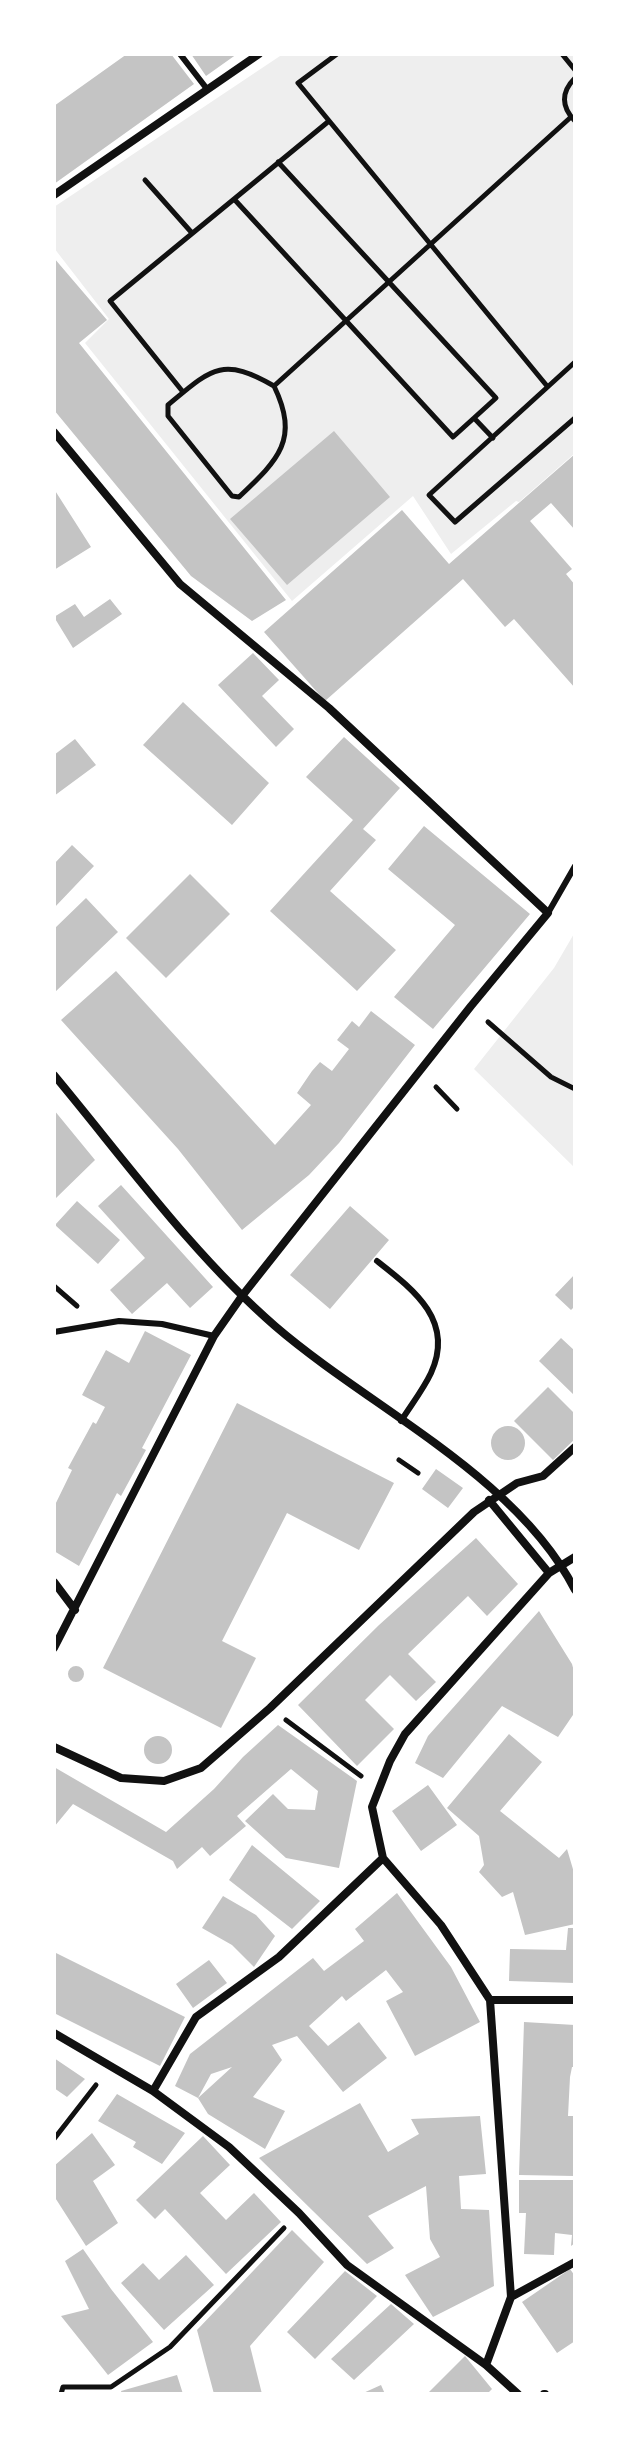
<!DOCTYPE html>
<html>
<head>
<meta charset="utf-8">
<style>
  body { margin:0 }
  #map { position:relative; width:629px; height:2448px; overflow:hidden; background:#fff; font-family:"IBM Plex Sans",sans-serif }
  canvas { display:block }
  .frame { position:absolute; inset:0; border:56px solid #fff; pointer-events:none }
</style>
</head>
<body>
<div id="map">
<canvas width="629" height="2448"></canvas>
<div class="frame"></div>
</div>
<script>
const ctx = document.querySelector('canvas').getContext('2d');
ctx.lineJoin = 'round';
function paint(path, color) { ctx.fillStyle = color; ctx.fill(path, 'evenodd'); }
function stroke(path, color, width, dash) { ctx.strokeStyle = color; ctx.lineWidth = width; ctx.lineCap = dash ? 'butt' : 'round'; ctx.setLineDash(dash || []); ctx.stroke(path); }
paint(new Path2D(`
  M283 54H575V453L519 502 516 501 451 554 413 496 292 601 85 343 109 319 54 248V207Z
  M575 932V1168L474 1069 554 968Z`), '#eee');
paint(new Path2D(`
  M127 54H171L194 84 54 184V106Z
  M191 54H237L206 76Z
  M54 258 107 320 79 343 286 600 252 621 191 576 54 410Z
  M334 431 390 497 287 585 230 519Z
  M575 454V530L551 503 530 521 572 569 566 574 575 585V688L514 619 505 627 463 579 325 701 264 632 402 510 449 564Z
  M54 489 91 547 54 570Z
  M110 599 122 614 73 648 54 617 75 604 84 617Z
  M253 653 279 680 262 696 294 729 276 747 218 685Z
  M183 702 269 783 232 825 143 745Z
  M344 737 400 788 363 829 376 840 330 891 396 950 357 991 270 911 353 820 306 777Z
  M75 739 96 765 54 796V755Z
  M424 826 530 914 433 1029 394 997 455 925 388 869Z
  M72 845 94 866 54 908V864Z
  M190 874 230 914 166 978 126 938Z
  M86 898 118 932 54 993V929Z
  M116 971 275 1145 311 1105 297 1093 312 1071 320 1062 332 1071 349 1049 337 1040 352 1021 359 1027 371 1011 415 1045 339 1143 309 1175 242 1230 178 1149 61 1020Z
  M54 1110 95 1160 54 1200Z
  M121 1185 213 1287 190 1308 167 1283 132 1314 110 1290 145 1258 98 1206Z
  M77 1201 120 1240 98 1264 55 1225Z
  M350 1206 389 1240 330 1309 290 1275Z
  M575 1274V1306L571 1310 555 1295Z
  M145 1331 191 1355 142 1448 146 1450 121 1496 117 1493 79 1566 54 1551V1507L72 1470 68 1468 93 1422 96 1424 105 1407 82 1395 106 1350 129 1363Z
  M561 1338 575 1351V1396L539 1361Z
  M548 1387 575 1414V1439L553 1460 514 1421Z
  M237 1403 394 1483 359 1550 287 1513 222 1641 256 1658 221 1728 103 1668Z
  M491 1443a17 17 0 1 1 34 0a17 17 0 1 1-34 0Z
  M436 1469 463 1488 448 1508 422 1489Z
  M476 1538 518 1584 487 1616 468 1596 408 1654 436 1682 416 1701 390 1675 365 1700 394 1729 357 1766 298 1705 379 1625Z
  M539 1611 572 1664 575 1675V1712L558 1737 502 1706 443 1778 415 1763 428 1736Z
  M68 1674a8 8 0 1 1 16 0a8 8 0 1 1-16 0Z
  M278 1725 357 1781 339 1868 286 1858 245 1821 273 1794 288 1809 315 1810 318 1791 291 1769 237 1816 246 1826 210 1856 202 1847 177 1869 173 1861 73 1804 54 1827V1767L166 1832 214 1789 243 1757Z
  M509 1734 542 1762 500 1811 559 1858 567 1849 575 1876V1924L525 1935 513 1892 502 1897 479 1872 484 1865 479 1836 447 1808Z
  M144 1750a14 14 0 1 1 28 0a14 14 0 1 1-28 0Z
  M428 1785 457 1825 421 1851 392 1811Z
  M252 1845 320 1901 292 1929 229 1880Z
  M397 1893 451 1967 480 2022 415 2056 386 2001 403 1992 386 1970 346 2001 342 1996 309 2026 328 2046 359 2022 387 2058 343 2092 297 2036 272 2045 282 2060 253 2097 285 2111 265 2149 208 2114 198 2098 175 2086 190 2054 313 1958 324 1971 364 1941 355 1929ZM232 2067 198 2098 211 2074Z
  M223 1896 256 1915 275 1936 254 1967 232 1945 202 1928Z
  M568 1928H575V1983L509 1981 510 1949 566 1950Z
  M54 1952 185 2017 160 2066 54 2013Z
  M209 1960 227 1983 193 2008 176 1984Z
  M524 2022 575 2025V2067H572L570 2077 568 2116H575V2176L519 2175Z
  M54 2058 85 2079 67 2097 54 2088Z
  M117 2094 185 2133 162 2164 133 2147 136 2142 98 2121Z
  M360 2103 388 2152 419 2134 411 2119 480 2116 486 2174 459 2176 461 2209 489 2210 494 2286 433 2317 405 2275 440 2257 430 2239 426 2186 368 2216 394 2248 367 2264 259 2158Z
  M92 2133 115 2165 93 2181 118 2223 86 2246 54 2196V2166Z
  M203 2136 230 2165 200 2193 226 2220 254 2193 281 2222 226 2274 165 2209 155 2219 136 2200Z
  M519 2180H575V2243L571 2246 572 2235 555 2233 554 2255 524 2254 526 2213H519Z
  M292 2230 324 2262 250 2346 262 2394H214L197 2330Z
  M83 2249 111 2289 153 2342 108 2375 61 2316 89 2309 65 2261Z
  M186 2255 214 2285 164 2330 121 2283 143 2263 159 2280Z
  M570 2269 575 2276V2341L557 2353 522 2302Z
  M345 2271 377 2296 315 2359 287 2332Z
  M391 2304 414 2324 354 2380 331 2359Z
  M465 2356 492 2389 487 2394H427Z
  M177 2375 183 2394H122L121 2391Z
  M381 2385 385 2394H361Z`), '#c4c4c4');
stroke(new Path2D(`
  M337 54 298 83 547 386
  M562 54 575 70
  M575 78C561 92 561 107 575 121
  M278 162 496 398 474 418
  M145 180 192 233
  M234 199 453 437 474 418 493 438
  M575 362 429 495 455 522 575 418
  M274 386C300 440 278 460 239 497L232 496 168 416V405C211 369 222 356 274 386L571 117
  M183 392 110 301 329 121
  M488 1022 551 1077 575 1089
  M436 1087 457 1109
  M54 1286 77 1306
  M399 1460 418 1473
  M286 1720 361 1776
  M54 2139 96 2085
  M61 2394 63 2387H111L170 2347 284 2228`), '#111', 5);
stroke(new Path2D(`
  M180 54 207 89
  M548 913 575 866
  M377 1261C414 1290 455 1321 431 1373 423 1390 411 1405 401 1421
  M54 1332 119 1321 162 1324 214 1336`), '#111', 6);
stroke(new Path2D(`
  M54 195 259 54
  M54 432 180 584 329 708 548 913 471 1006 242 1296 214 1336 54 1648
  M54 1075C124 1159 193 1255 275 1326 370 1408 517 1476 575 1590
  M489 1500 549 1573
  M54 1582 75 1610
  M54 1747 121 1778 164 1781 201 1768 270 1708 474 1512 517 1483 543 1476 575 1447
  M490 2000H575
  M54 2033 153 2091 229 2147 299 2213 347 2265 486 2365 518 2394
  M153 2091 196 2017 279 1957 383 1858
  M511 2297 575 2262
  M486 2365 511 2297 490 2000 441 1925 383 1858 372 1807 390 1761 405 1734 549 1573 575 1557
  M544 2394H545`), '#111', 8);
</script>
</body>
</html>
